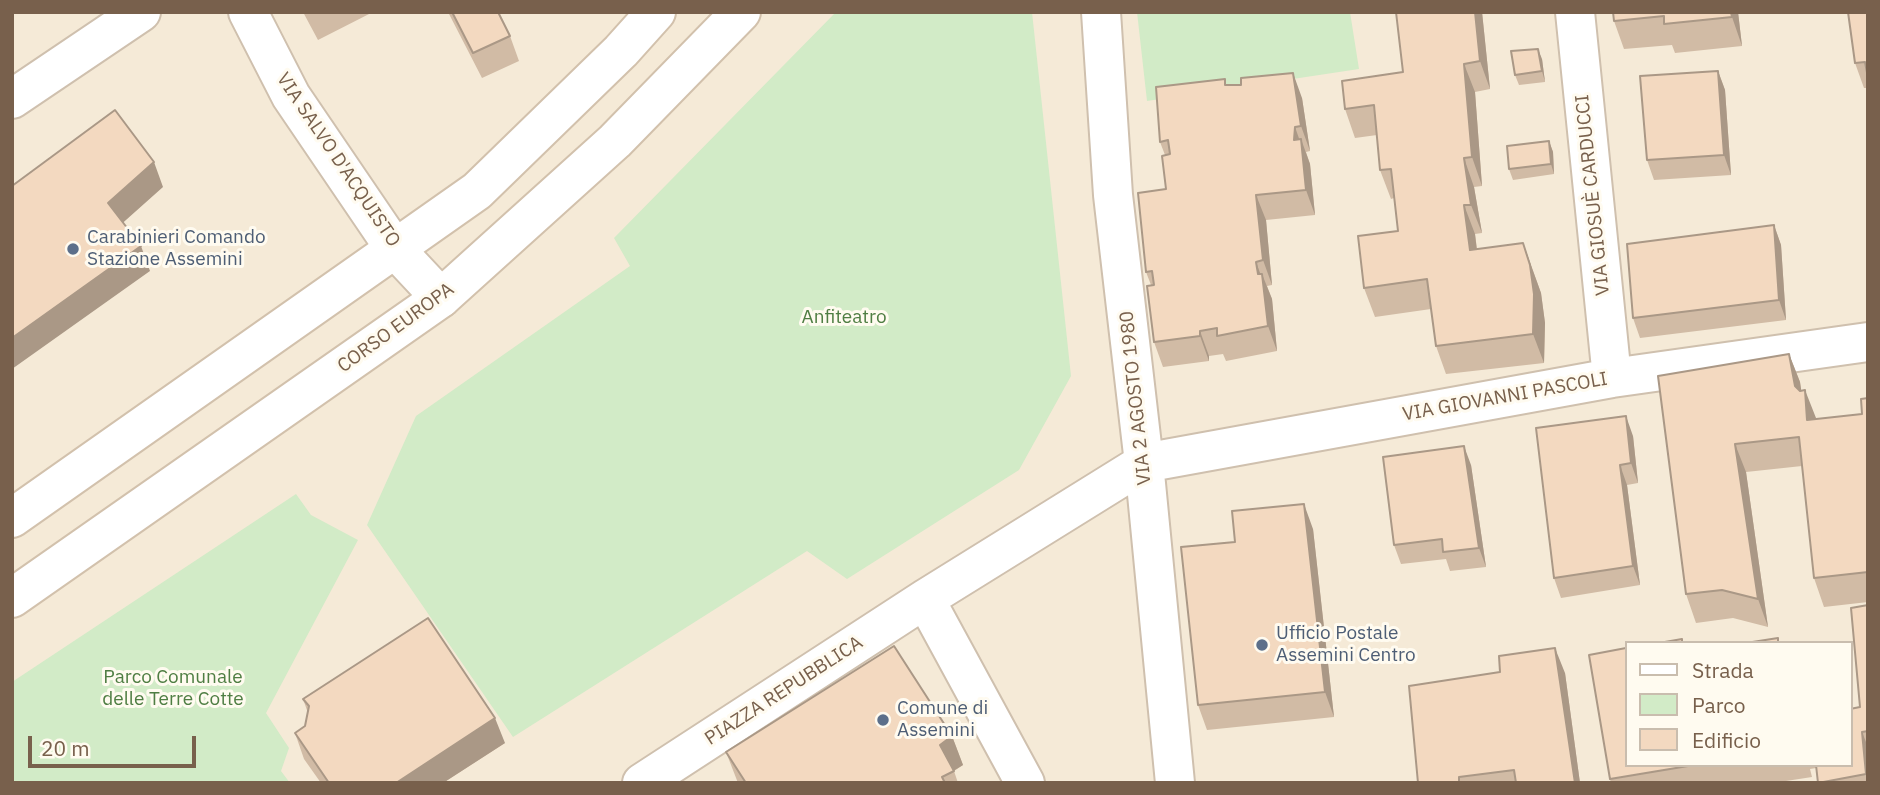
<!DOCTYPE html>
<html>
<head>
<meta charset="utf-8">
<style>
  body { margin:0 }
  #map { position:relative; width:1880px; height:795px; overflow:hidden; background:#fdf7e9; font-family:"IBM Plex Sans",sans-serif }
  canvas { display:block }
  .frame { position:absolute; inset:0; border:14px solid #78604c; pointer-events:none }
  .legend { position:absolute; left:1625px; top:641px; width:228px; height:126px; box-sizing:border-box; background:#fffbf0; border:2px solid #c9bdae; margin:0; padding:9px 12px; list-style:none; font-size:21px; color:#78604c }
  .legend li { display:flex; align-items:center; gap:14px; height:35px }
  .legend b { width:35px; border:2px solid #c9bdae }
  .scale { position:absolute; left:28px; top:736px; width:168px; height:32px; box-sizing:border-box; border:4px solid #78604c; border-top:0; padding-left:9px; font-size:21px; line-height:24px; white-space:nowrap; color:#78604c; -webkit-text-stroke:5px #fffbf0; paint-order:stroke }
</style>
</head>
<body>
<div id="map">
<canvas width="1880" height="795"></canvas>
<div class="frame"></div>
<ul class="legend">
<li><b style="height:9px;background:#fff"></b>Strada</li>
<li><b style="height:19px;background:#d2ebc7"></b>Parco</li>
<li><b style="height:19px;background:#f3d9c0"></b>Edificio</li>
</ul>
<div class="scale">20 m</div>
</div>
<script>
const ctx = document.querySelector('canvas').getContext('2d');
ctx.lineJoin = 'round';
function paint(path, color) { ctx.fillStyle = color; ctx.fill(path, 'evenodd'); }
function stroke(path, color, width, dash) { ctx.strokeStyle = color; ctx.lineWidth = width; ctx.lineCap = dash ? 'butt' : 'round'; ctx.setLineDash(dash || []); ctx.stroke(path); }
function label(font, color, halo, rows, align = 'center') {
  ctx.font = font + ' "IBM Plex Sans",sans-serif'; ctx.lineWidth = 6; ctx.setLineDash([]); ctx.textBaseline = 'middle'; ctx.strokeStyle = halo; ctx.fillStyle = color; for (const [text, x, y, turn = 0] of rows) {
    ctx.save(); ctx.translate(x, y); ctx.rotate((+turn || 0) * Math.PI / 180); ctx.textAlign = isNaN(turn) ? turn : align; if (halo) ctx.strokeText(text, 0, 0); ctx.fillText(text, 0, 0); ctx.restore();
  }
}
paint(new Path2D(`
  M12 12H1868V783H12ZM1626 643H1850V765H1626Z`), '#f5ead7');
paint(new Path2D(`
  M836 12H1032L1071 376 1019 470 847 579 807 551 513 737 367 525 416 416 630 266 614 238Z
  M1137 12H1350L1359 69 1147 101Z
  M296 494 311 515 358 540 266 713 289 748 281 771 290 783H12V682Z`), '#d2ebc7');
const street = new Path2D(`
  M248 12 291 96 395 249 441 298
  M1101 12 1113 195 1144 463 1175 783
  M1575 12 1612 378
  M12 99 141 12
  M925 599 1025 783
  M642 783 925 599 1144 463 1612 378 1868 342`);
const secondary = new Path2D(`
  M12 518 477 191 621 51 656 12
  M12 598 441 298 615 141 741 12`);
stroke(street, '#cfc0ae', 42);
stroke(secondary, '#d2c1ac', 42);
stroke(street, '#fff', 38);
stroke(secondary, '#fff', 38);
paint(new Path2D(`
  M303 12H373L318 40Z
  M448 12H498L510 36 519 61 482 78Z
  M1396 12H1482L1490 89 1475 92 1482 186 1474 187 1482 233 1475 234 1477 249 1523 243 1541 293 1545 323 1544 363 1446 374 1436 346 1431 309 1375 317 1364 288 1398 231 1394 198 1391 199 1380 170 1377 135 1355 138 1345 109 1403 72Z
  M1613 12H1738L1742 46 1675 53 1672 45 1624 49 1614 21Z
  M1868 12V88H1864L1855 63Z
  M1542 59 1545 82 1519 85 1515 75Z
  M1718 71 1725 90 1731 175 1654 180 1647 160Z
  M1227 85 1302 98 1310 151 1306 152 1310 164 1315 215 1266 220 1272 285 1267 286 1272 299 1277 351 1226 361 1223 354 1209 356V361L1163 367 1154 342 1151 285 1146 272 1166 189 1165 155 1160 142Z
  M1549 141 1553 152 1554 174 1513 180 1509 169Z
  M1774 225 1781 245 1786 320 1640 338 1633 318Z
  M1789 354 1800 382 1801 391 1816 419 1862 414 1868 398V602L1824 607 1814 578 1802 466 1746 472 1768 627 1733 618 1696 623 1686 594 1658 376Z
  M1633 436 1638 483 1627 485 1640 585 1561 598 1554 578Z
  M1471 465 1486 567 1450 571 1446 559 1401 564 1394 545Z
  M1313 529 1334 717 1207 730 1198 705 1235 542Z
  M1868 605V783H1818L1816 768 1810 769 1812 777 1773 783H1611L1610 779 1626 765H1850L1860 707Z
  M1565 673 1580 783H1418Z
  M303 699 505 743 443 783H321L304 759 295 733 305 726 308 713Z
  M952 736 963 765 954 771 958 783H738L726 752Z`), '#d1bba5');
paint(new Path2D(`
  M1475 12H1482L1490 89 1480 61Z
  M1731 12H1738L1742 46 1732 17Z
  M1538 49 1542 59 1545 82 1542 71Z
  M1464 64 1475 92 1482 186 1472 157Z
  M1718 71 1725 90 1731 175 1724 155Z
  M1293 73 1302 98 1310 151 1301 126Z
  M1295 127 1302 147 1301 139 1310 164 1315 215 1306 190 1294 140Z
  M1549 141 1553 152 1554 174 1551 164Z
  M1464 158 1474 187 1482 233 1471 205Z
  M154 162 163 187 117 228 108 203Z
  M1256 195 1266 220 1272 285 1263 260Z
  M1464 205 1475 234 1480 278 1470 250Z
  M1774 225 1781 245 1786 320 1779 300Z
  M1523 243 1541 293 1545 323 1544 363 1533 334Z
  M141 246 150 271 12 369V338Z
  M1256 262 1263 281 1262 274 1272 299 1277 351 1268 326Z
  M1200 331 1209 356V361L1200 336Z
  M1789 354 1800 382 1805 415 1795 386Z
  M1805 390 1816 418 1818 449 1807 420Z
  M1626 416 1633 436 1638 483 1631 463Z
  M1735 444 1746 472 1768 627 1758 599Z
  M1464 446 1471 465 1486 567 1479 548Z
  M1620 465 1627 485 1640 585 1633 566Z
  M1304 504 1313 529 1334 717 1325 692Z
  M1555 648 1565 673 1580 783H1575Z
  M495 718 505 743 443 783H396Z
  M1862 732 1868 747V778L1866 774Z
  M952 736 963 765 950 773 940 745Z`), '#aa9886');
const building = new Path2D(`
  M452 12H498L510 36 473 53Z
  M1396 12H1475L1480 61 1464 64 1472 157 1464 158 1471 205H1464L1470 250 1523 243 1530 265 1534 294 1533 334 1436 346 1427 279 1364 288 1358 236 1398 231 1391 169 1380 170 1374 105 1345 109 1342 81 1403 72Z
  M1613 12H1731L1732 17 1664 24V16L1614 21Z
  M1848 12H1868V78L1865 62 1855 63Z
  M1538 49 1542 71 1515 75 1511 51Z
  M1718 71 1724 155 1647 160 1640 76Z
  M1293 73 1301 126 1295 127 1294 140 1301 139 1306 190 1256 195 1263 260 1256 262 1258 274H1262L1268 326 1217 336V328L1200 331V336L1154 342 1147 286 1154 285 1152 271 1146 272 1138 193 1166 189 1162 156 1170 154 1168 140 1160 142 1156 87 1225 79V85H1241V78Z
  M115 110 154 162 108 203 141 246 12 338V186Z
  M1549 141 1551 164 1509 169 1507 146Z
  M1774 225 1779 300 1633 318 1627 244Z
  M1789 354 1795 386 1800 391 1805 390 1807 420 1862 414 1861 399 1868 398V572L1814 578 1799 437 1735 444 1758 599 1722 590 1686 594 1658 376Z
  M1626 416 1631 463 1620 465 1633 566 1554 578 1536 428Z
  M1464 446 1479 548 1443 552 1442 539 1394 545 1383 457Z
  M1304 504 1325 692 1198 705 1181 547 1235 542 1232 511Z
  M1868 605V731L1862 732 1866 774 1818 783 1816 765H1850V709L1860 707 1851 608Z
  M428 618 495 718 396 783H329L295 733 305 726 309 706 303 699Z
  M1778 638V643H1746Z
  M1682 639V643H1659Z
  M894 646 952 736 940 745 954 771 942 777 945 783H746L726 752Z
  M1555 648 1575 783H1516L1514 770 1459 777V783H1418L1409 686 1500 672 1499 656Z
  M1626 648V765H1694L1610 779 1589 655Z`);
paint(building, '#f3d9c0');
stroke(building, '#aa9886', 2);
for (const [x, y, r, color] of [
  [73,249,7,"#5c6f8a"],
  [1262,645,7,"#5c6f8a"],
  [883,720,7,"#5c6f8a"]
]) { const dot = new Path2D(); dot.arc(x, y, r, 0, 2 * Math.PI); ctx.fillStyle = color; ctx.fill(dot); stroke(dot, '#fffbf0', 2.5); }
label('19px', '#78604c', '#fffbf0', [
  ["VIA SALVO D'ACQUISTO",338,160,56],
  ["VIA GIOSUÈ CARDUCCI",1593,195,-96],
  ["CORSO EUROPA",396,328,-36],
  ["VIA GIOVANNI PASCOLI",1505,397,-10],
  ["VIA 2 AGOSTO 1980",1136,398,-96],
  ["PIAZZA REPUBBLICA",784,691,-33]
]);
label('19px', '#4e5e75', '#fffbf0', [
  ["Carabinieri Comando",87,238],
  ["Stazione Assemini",87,260],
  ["Ufficio Postale",1276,634],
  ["Assemini Centro",1276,656],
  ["Comune di",897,709],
  ["Assemini",897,731]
], 'left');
label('19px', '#4f7e43', '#fffbf0', [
  ["Anfiteatro",844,318],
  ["Parco Comunale",173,678],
  ["delle Terre Cotte",173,700]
]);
</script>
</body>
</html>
